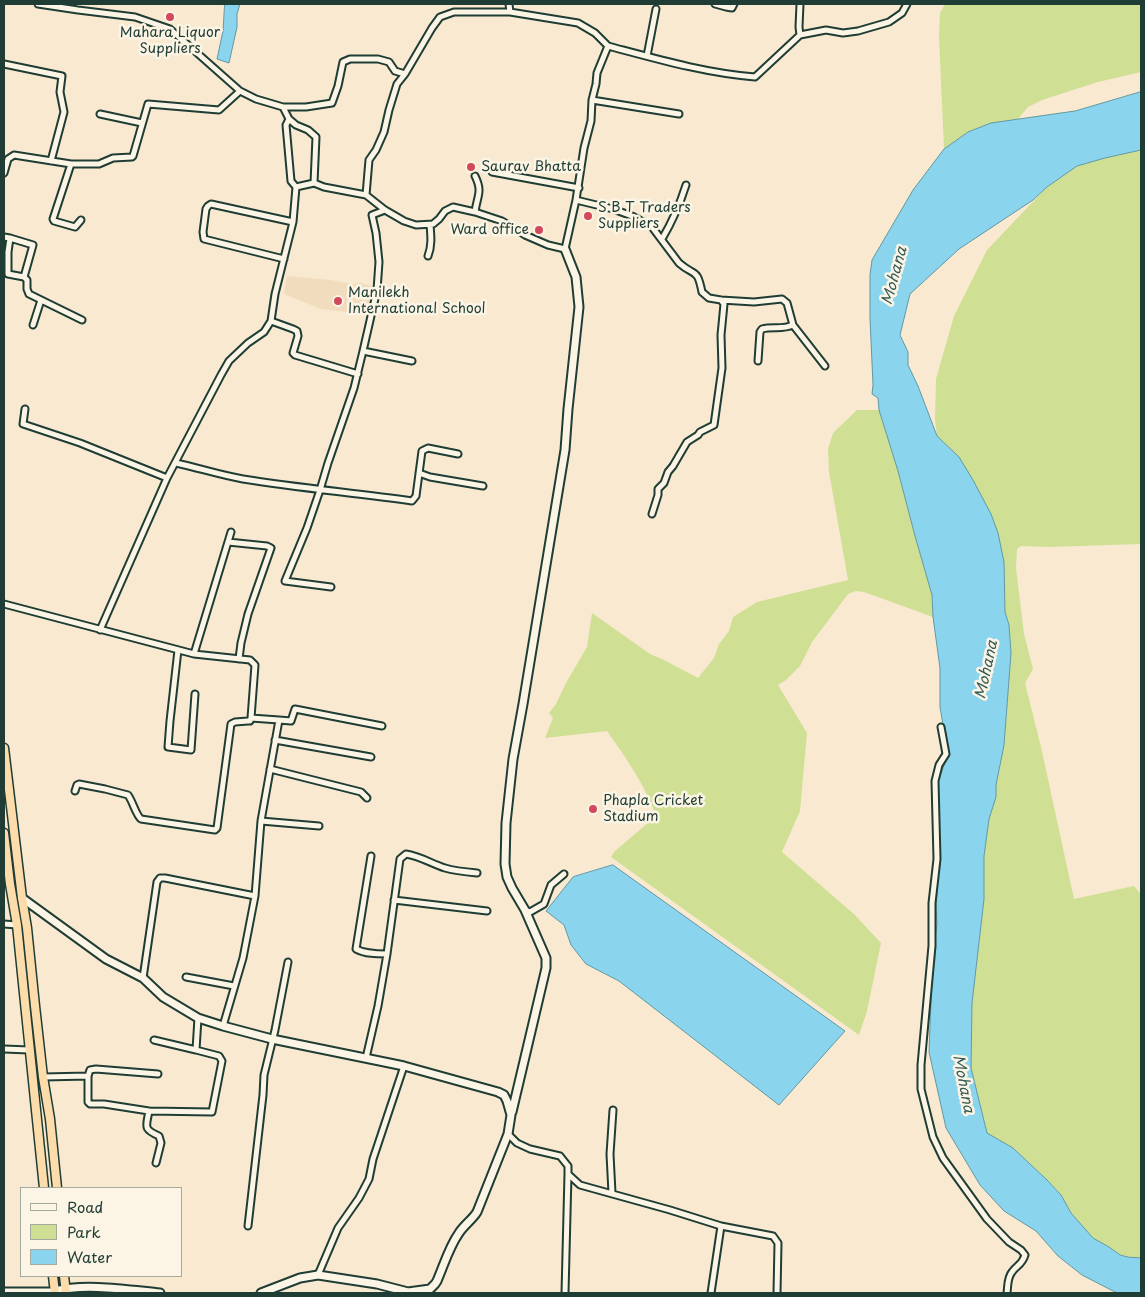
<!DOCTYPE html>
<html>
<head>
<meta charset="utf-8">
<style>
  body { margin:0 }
  #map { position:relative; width:1145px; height:1297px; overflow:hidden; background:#f8e9d0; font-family:"Playpen Sans",sans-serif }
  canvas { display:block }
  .frame { position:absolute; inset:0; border:5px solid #1f3d34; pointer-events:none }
  .legend { position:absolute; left:20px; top:1187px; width:162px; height:90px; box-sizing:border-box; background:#fcf5e5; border:1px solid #a4ab9e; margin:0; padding:6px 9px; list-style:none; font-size:15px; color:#1f3d34 }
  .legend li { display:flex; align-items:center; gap:10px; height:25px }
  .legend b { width:25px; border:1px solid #a4ab9e }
</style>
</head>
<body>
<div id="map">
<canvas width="1145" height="1297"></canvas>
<div class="frame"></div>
<ul class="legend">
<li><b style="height:6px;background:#fcf5e5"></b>Road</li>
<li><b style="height:14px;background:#cfe094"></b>Park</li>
<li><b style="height:14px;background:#8bd4ed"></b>Water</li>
</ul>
</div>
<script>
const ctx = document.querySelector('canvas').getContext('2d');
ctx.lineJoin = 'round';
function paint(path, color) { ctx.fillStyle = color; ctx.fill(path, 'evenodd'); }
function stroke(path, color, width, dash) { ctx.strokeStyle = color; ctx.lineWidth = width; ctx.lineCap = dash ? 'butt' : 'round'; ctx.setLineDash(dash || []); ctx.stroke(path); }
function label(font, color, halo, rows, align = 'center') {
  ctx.font = font + ' "Playpen Sans",sans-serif'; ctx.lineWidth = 5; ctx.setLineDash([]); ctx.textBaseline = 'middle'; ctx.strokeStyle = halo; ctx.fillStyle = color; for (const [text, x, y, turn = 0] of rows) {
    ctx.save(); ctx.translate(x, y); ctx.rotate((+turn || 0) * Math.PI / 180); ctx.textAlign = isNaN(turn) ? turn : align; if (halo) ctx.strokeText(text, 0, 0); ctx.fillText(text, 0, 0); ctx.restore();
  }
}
paint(new Path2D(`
  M287 276 331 280 352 284 361 283 376 287 370 315 321 309 284 294Z`), '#f1ddbe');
paint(new Path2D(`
  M945 4H1141V72L1098 82 1042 100 1028 107 1018 119 991 123 968 132 944 149 939 36 940 13Z
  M1141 150V544L1049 547 1021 546 1017 549 1016 568 1024 634 1033 669 1025 683 1041 747 1074 899 1134 886 1141 894V1258H1140L1120 1255 1109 1247 1093 1238 1071 1213 1061 1195 1047 1180 1013 1148 987 1134 971 1068 972 1003 984 899V856L989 819 996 797V785L1004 745 1011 653 1009 625 1005 612 1004 562 959 457 937 436 935 420 936 379 954 316 987 250 1047 187 1077 166 1105 158Z
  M857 410H879L898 471 915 536 932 595 933 617 864 592 856 591 848 594 812 642 800 666 786 680 778 685 807 733 800 811 782 852 854 914 881 943 867 1011 859 1035 611 857 615 851 656 816C645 785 626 758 607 731L545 738 553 718 549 713 556 704 566 683 587 647 592 613 650 654 664 660 698 678 714 658 719 644 729 631 733 617 757 602 848 580 829 472 828 449 833 433Z`), '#cfe094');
const water = new Path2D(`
  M225 4H240L237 14V27L229 63 217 59 223 31Z
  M1141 92V150L1105 158 1077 166 1047 187 1033 200 959 249 910 294 900 335 908 352V365L918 386 937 436 959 457 973 480 991 514 998 533 1004 562 1005 612 1009 625 1011 653 1004 745 996 785V797L989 819 984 856V899L972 1003 971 1068 987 1133 1013 1148 1047 1180 1061 1195 1071 1213 1093 1238 1109 1247 1120 1255 1128 1257 1141 1258V1293H1117L1082 1275 1058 1256 1036 1231 1004 1211 980 1185 946 1128 929 1052 933 952 937 924 936 906 939 864 936 788 948 754 940 707V668L933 617 932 595 915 536 898 471 879 410 878 398 872 394 873 385 870 318V275L872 260 913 190 944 149 968 132 991 123 1075 111Z
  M613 865 845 1031 779 1105 619 981 586 964 571 945 564 925 546 911 573 877Z`);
paint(water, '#8bd4ed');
stroke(water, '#6098a3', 1);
const minor = new Path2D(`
  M38 4 78 10 135 17 170 29 240 91 256 99 283 107 289 119 296 125 308 130 316 137 314 183 324 187 366 195 385 210 404 221 416 225 433 224 439 219 445 211 453 207 475 212 502 221 525 235 548 245 565 249 576 200 613 209 632 216 652 227 679 263C695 277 697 267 702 292L709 298 721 300 754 302 782 299 787 303 793 325 825 366
  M509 4 510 12
  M715 4 726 7 732 8 734 4
  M800 4 799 27 800 35
  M608 46C657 59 705 73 755 77L800 35 826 30 843 33 858 31 889 22 902 13 907 4
  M647 56 656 9
  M4 64 62 76 60 92 64 112 51 161
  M592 100 679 114
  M283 107H306L332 103 338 86 343 62 350 59H378L389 62 395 71 405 74 432 28 440 17 454 12H510L578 23 595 33 608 46 597 73 596 84 592 100 591 121 584 148 576 200
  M100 114 142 123
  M289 119 286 125 291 181 296 187
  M71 164 53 219 54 221 75 227 81 220
  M492 172 579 188
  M4 173 8 159 14 155 71 164H99L113 158 132 157 133 156 148 104 219 110 240 91
  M475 176C483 192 477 196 475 212
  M366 195 369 160 376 150 384 132 389 110 397 84 405 74
  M4 237 10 238 8 252V274L24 277 27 280V289L29 294 82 320
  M10 238 33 245 24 277
  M662 239C672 222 680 204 686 185
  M428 256C432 246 431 236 430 225
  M284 259 204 239 203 232 206 209 208 206 211 204 293 222
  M271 321 293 329 297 331 298 336 293 353 295 355 358 374
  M33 325 41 300
  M363 351 412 361
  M758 361 760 332 762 329C773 326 782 330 793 325
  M25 409 23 424 80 443 167 478
  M176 463C199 468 220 475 243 479 299 488 356 493 412 501L416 496 422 451 428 448 458 454
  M419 473 430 477 483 486
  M652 514 658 495V489L664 483 668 472 673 466 687 442 698 435 700 432 714 425 722 368 721 335 724 304 721 300
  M228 542 267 546 271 548 248 614 241 643 239 659
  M331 587 285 581 307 528 320 490 328 463 354 388 363 351 377 290 379 262 376 233 372 215 385 210
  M4 604 194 654 250 660 255 665 251 718 279 720 261 821 255 896 165 878H160L157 882 143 978
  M100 630 167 478 221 375 229 361 248 343 264 332 271 321 275 294 293 222 296 187 314 183
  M178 650 170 721 168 747 191 750 195 694
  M194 654 231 532
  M279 720 291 721 295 709 382 726
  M941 727 946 754 939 765 935 781 937 859 932 903V946L921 1065V1089L933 1137 943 1158 987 1219 1009 1242 1021 1250 1025 1255C1022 1265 1017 1265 1012 1272 1007 1278 1008 1286 1007 1293
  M275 740 371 757
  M270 769 361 792 367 798
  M75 791 77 785 79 784 105 789 128 795C133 802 136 815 141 819L215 830 217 828 231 724 235 722 248 721H250L251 718
  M261 821 319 826
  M394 900 487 911
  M525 910 530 912 544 904 551 885 564 874
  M4 924 17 925
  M387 954 400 859 406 854C420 856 432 864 445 868 455 871 466 872 477 873
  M186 977 234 986
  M223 1026 243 958 255 896
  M154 1040 196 1050
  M4 1049 29 1050
  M366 1058 378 1006 387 954C377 954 365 954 356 949L371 856
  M88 1076V1102L90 1104H104L149 1111 212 1112 222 1061 219 1056 196 1050 198 1018
  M43 1077 88 1076 90 1070 96 1069 158 1074
  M149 1111C146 1127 143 1129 159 1136L161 1143 156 1163
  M508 1134 517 1143 530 1149 560 1156 568 1166V1174L580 1185 670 1210 721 1226 773 1236 778 1243 777 1293
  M612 1193 610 1154 613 1110
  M248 1226 263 1095 264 1075 275 1030 288 962
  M318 1275 338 1228 359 1198 369 1179 373 1159 404 1066
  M4 1291H55
  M565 1293 568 1174
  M711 1293 721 1226`);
const secondary = new Path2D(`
  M22 898 106 959 143 978 163 997 198 1018 223 1026 272 1039 404 1066 498 1092 504 1095 507 1101 511 1115 508 1134 477 1212C472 1220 464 1225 459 1233 449 1247 444 1265 437 1281L435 1284 430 1289 408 1292 377 1284 318 1275 300 1278 261 1293
  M512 1112 546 968V958L525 910 512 888 507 877 505 864 506 823 513 759 523 704 565 450 568 409 579 307 576 277 565 249
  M55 1291C85 1283 129 1290 160 1293`);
const trunk = new Path2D(`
  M4 748 22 898 27 928 35 1006 43 1077 50 1119 57 1188
  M4 833 10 884 17 925 44 1188
  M53 1276 55 1293
  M64 1276 66 1293`);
stroke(minor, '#1f3d34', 9);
stroke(secondary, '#1f3d34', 11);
stroke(trunk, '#1f3d34', 11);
stroke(minor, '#fcf5e5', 5);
stroke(secondary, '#fcf5e5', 7);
stroke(trunk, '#fddcac', 8);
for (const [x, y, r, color] of [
  [170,17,5,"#d1495b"],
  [471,167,5,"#d1495b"],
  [588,216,5,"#d1495b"],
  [539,230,5,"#d1495b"],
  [338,301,5,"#d1495b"],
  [593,809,5,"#d1495b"]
]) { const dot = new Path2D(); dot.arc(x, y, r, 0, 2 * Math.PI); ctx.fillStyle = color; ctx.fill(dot); stroke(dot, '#fcf5e5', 2); }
label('14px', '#1f3d34', '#fcf5e5', [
  ["Mahara Liquor",170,33,"center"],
  ["Suppliers",170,49,"center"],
  ["Saurav Bhatta",481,167],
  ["S B T Traders",598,208],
  ["Suppliers",598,224],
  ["Ward office",529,230,"right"],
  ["Manilekh",348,293],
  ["International School",348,309],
  ["Phapla Cricket",603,801],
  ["Stadium",603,817]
], 'left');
label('italic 15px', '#355b59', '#fcf5e5', [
  ["Mohana",895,276,-75],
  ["Mohana",987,670,-78],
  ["Mohana",963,1084,79]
]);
</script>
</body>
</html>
